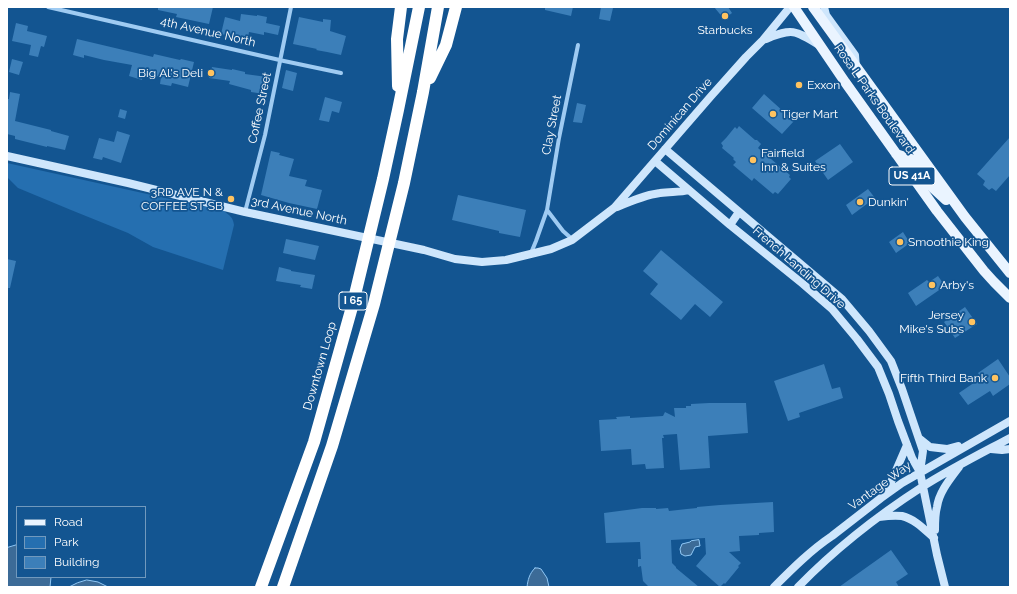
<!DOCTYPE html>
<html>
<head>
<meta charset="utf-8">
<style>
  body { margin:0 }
  #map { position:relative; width:1017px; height:594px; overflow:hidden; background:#135591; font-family:Raleway,sans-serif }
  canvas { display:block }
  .frame { position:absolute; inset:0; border:8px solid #fff; pointer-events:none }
  .legend { position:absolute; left:16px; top:506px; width:130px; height:72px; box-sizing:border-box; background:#135591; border:1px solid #7199bd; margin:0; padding:5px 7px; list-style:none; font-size:12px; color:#fff }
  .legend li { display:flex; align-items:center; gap:8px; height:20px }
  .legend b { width:20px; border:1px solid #7199bd }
</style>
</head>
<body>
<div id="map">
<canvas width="1017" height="594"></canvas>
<div class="frame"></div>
<ul class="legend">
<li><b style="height:5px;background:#eaf4ff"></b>Road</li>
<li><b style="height:11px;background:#256fb0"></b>Park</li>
<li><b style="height:11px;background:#3c7fb9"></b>Building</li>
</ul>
</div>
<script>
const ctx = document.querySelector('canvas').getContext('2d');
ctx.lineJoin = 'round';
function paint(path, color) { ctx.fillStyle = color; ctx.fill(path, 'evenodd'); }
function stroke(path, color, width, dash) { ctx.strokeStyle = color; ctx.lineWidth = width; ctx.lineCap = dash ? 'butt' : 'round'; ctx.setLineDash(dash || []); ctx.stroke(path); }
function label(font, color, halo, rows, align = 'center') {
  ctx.font = font + ' Raleway,sans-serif'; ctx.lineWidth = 3.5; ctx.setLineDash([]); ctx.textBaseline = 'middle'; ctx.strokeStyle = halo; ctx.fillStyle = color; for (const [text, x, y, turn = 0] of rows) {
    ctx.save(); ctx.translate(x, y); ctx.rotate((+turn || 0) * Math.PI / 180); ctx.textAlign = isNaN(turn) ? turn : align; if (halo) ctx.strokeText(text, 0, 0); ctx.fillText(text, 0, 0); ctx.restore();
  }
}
paint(new Path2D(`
  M7 163 224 211C230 216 233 217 234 225L223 270 153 247 128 233 71 210 18 188 7 177Z`), '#256fb0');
const water = new Path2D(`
  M699 540 700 546 695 547 691 555 685 556 681 554 680 549 682 544 690 542 691 541Z
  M17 545V577H51L50 587H7V548Z
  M535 568H538L541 569 547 578 549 587H527C528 580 529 574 535 568Z
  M87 580 98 582 108 587H69L77 583Z`);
paint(water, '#3c6b97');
stroke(water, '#91c8f5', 1);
paint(new Path2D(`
  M158 7H213L209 24 176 17 177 14 158 10Z
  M545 7H573L571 16 545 10Z
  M601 7 613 8 610 21 599 19Z
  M714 7H728L732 13 724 19Z
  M241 14 257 16V15L267 17 266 23 280 26 278 35 264 32V35L249 32 248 38 231 35V36L221 34 225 17 240 21Z
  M299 17 323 22V19L331 20 330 31 346 36 341 55 327 52 316 50 317 49 293 44Z
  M16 23 28 26 27 31 47 36 44 47 41 46 38 57 29 55 31 45 12 41Z
  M77 39 153 57 154 54 180 60 181 59 194 62 188 87 172 83 171 86 160 84 161 77 143 73 142 80 129 76 132 65 104 60 84 55V58L73 55Z
  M12 59 23 62 19 75 9 72Z
  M212 67 232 70V69L245 72V74L267 77 264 94 251 92V90L229 84 230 81 209 78Z
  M286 70 297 73 293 91 282 88Z
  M10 92 20 94 15 121 51 130V131L69 136 65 150 47 146V147L15 139V136L7 134V99H9Z
  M764 94 794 121 782 134 752 108Z
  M325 97 342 102 339 113 332 111 329 122 319 120Z
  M577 103 586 105 582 123 573 122Z
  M120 109 127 111 125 119 118 117Z
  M739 126 755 140H757L761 144 758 148 790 175 789 177 791 179 778 194 775 192 773 194 754 178 752 181 733 165 736 162 733 159 734 158 722 148 723 146 721 143 726 138 735 127 737 129Z
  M117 131 130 135 121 163 103 157 102 160 93 158 99 138 114 142Z
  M1010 137V175L996 191 992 188 989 190 983 185 985 181 977 174Z
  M840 144 853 162 828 180 815 161Z
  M271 151 280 153 279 155 294 159 289 176 307 180 305 186 322 190 317 209 289 203 261 195Z
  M868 189 875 198 852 215 846 205Z
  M458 195 526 210 520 237 499 233V231L452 220Z
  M903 232 910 243 896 253 889 242Z
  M286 239 319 246 315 260 283 253Z
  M661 250 723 302 710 317 695 304 681 320 650 294 658 284 643 271Z
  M7 259 16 261 10 288H7Z
  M279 267 291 270V271L315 275 312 289 300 287 301 285 276 281Z
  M938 276 945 286 916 306 908 293 927 280 929 282Z
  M965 307 977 324 955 338 944 322Z
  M998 359 1010 377V384L993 396 990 391 968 405 959 393 981 378 978 373Z
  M824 364 832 389 840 387 843 398 799 413 800 417 788 421 774 381Z
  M709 403H746L748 433 708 436 710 468 680 470 677 434 663 435 664 438H662L664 468 646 469 645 464 632 465 631 449 601 451 599 420 617 419 616 417 630 416V418L663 416 665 412 675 417 674 408H686V406H691V404Z
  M773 502 774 532 759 533V535L739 536 740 551 729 552 741 563 738 566 739 567 725 584 724 583 720 587 696 566 706 554 705 538 671 540 672 563 676 567V568L699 587H649L643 581 641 566 638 567V559H641L640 542 606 543 604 513 642 508H656V509L668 508 669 511 687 509 697 508V507L720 505Z
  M891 550 908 574 896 582 899 587H839Z`), '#3c7fb9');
stroke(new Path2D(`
  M48 7 284 61 341 73
  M547 210 563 231 572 239
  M245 212 265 135 291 7
  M531 253 536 241 547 210 559 138 578 45`), '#9fcbf2', 4);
stroke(new Path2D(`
  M824 7 826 15 855 55 856 68
  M766 39C792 28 795 30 819 45
  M665 149 842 299 869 331 891 361 902 389 923 451 920 472 937 555 945 587
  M7 156 128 183 245 212 424 250 455 259 482 262 506 260 551 249 572 240 614 208 712 95 746 57 763 40 790 7
  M655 161 730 225 803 284 832 309 857 339 878 367 889 394 898 421 912 458 920 472
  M617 207C631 201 645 195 660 193 670 191 679 193 689 190
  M730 225 739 212
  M920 439 930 447 947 449 958 446
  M991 449 1002 450 1010 449
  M883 494 891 482 907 445
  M879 517C886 516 894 515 902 516 915 519 925 530 934 538
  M935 530C935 522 935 514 937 507 939 492 950 479 959 467
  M774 587C792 569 811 550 832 536L881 498 902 483 1010 421
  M798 587C835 549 877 516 922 487 950 469 980 454 1010 438`), '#cee6fc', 8);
stroke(new Path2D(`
  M794 7 845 82 937 211 984 271 994 282 1010 298
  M813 7 965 217 1010 273
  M896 154 911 159 933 188 946 200`), '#eaf4ff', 10);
stroke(new Path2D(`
  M430 78 446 45 456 7
  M398 86 397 39 401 7
  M261 587 314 442 352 307 383 179 398 110 419 7
  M283 587 332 446 374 304 404 183 423 92 438 7`), '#fff', 12);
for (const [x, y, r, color] of [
  [725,16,4,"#ffc360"],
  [211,73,4,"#ffc360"],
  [799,85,4,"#ffc360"],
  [773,114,4,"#ffc360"],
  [753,160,4,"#ffc360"],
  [231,199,4,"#ffc360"],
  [860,202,4,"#ffc360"],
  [900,242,4,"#ffc360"],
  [932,285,4,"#ffc360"],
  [972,322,4,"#ffc360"],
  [995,378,4,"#ffc360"]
]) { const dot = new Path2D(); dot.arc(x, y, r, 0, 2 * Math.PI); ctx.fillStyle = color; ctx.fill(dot); stroke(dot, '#135591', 1.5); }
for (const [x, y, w] of [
  [912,176,46],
  [353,301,28]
]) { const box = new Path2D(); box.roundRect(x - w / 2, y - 9, w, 18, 3); ctx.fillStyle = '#135591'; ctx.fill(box); stroke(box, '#fff', 1); }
label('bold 11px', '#fff', null, [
  ["US 41A",912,176],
  ["I 65",353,301]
]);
label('12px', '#fff', '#135591', [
  ["Starbucks",725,30,"center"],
  ["Big Al's Deli",203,73,"right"],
  ["Exxon",807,85],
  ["Tiger Mart",781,114],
  ["Fairfield",761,153],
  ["Inn & Suites",761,167],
  ["3RD AVE N &",223,192,"right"],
  ["COFFEE ST SB",223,206,"right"],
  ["Dunkin'",868,202],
  ["Smoothie King",908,242],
  ["Arby's",940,285],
  ["Jersey",964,315,"right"],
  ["Mike's Subs",964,329,"right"],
  ["Fifth Third Bank",987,378,"right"]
], 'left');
label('12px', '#fff', '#135591', [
  ["4th Avenue North",208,32,13],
  ["Rosa L Parks Boulevard",874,99,55],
  ["Coffee Street",260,108,-78],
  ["Dominican Drive",680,114,-49],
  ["Clay Street",552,125,-79],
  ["3rd Avenue North",299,211,12],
  ["French Landing Drive",799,268,41],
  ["Downtown Loop",320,366,-74],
  ["Vantage Way",880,486,-36]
]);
</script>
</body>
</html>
